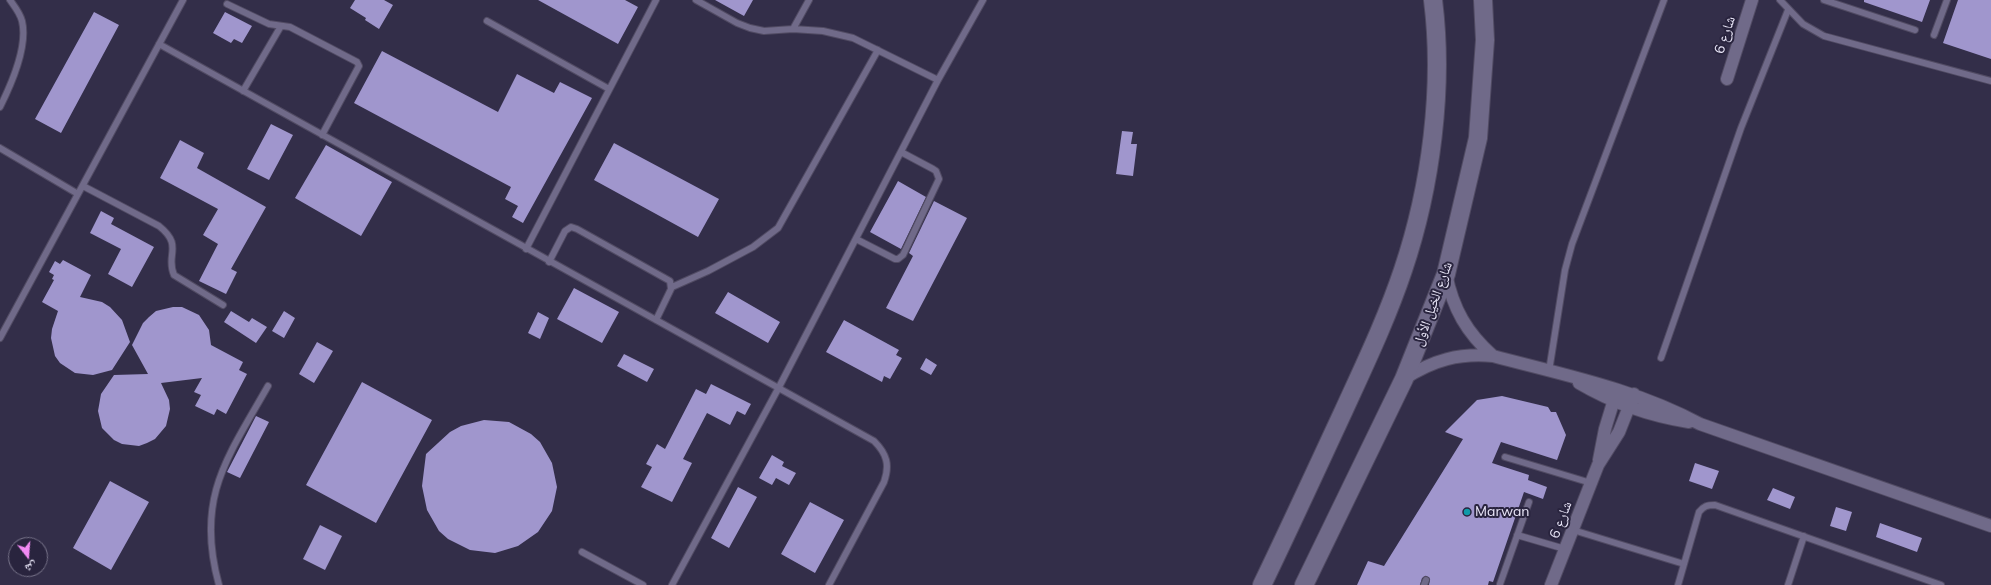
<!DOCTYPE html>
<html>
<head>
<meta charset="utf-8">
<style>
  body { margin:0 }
  #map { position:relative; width:1991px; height:585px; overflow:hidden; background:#332e49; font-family:Mulish,"Noto Naskh Arabic",sans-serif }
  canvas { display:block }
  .north { position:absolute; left:8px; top:537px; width:40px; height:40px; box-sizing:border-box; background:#29243e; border:1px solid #767288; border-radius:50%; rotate:163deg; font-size:11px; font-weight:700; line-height:16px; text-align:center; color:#e9e6f8 }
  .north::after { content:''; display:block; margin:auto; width:14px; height:18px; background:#f28af3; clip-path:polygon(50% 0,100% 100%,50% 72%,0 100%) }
</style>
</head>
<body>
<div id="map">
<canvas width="1991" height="585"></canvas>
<div class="north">ش</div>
</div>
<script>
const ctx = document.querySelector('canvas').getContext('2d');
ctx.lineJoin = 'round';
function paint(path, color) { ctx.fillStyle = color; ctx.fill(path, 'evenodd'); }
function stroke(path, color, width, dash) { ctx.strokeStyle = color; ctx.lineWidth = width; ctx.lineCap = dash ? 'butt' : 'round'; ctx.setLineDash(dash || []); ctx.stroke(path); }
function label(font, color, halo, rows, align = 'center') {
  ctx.font = font + ' Mulish,"Noto Naskh Arabic",sans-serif'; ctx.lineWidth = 4; ctx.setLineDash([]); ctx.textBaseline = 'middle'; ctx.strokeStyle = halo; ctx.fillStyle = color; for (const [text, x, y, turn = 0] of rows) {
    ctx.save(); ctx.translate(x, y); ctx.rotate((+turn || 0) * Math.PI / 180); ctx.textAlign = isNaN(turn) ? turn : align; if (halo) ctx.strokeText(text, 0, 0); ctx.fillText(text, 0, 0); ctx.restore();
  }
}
paint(new Path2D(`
  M355 0H384L393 5 379 29 365 20 366 18 350 8Z
  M538 0H625L638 7 618 44Z
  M715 0H753L744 16Z
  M1864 0H1930L1922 22 1864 2Z
  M1958 0H1991V59L1943 43Z
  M94 12 119 25 61 133 35 119Z
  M225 12 252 26 242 43 234 39 231 43 213 33Z
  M382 51 498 112 517 74 554 93 560 82 592 98 523 223 512 217 518 206 505 199 511 187 354 103Z
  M271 124 293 135 269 180 247 169Z
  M1122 131 1133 132 1131 144H1137L1133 176 1116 174Z
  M180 140 204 153 197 168 266 207 231 269 237 272 226 294 199 281 218 244 203 235 218 209 160 178Z
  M614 143 719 199 698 237 594 180Z
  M326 145 392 182 361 236 295 198Z
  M898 181 926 197 901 249 870 232Z
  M934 201 967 218 913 321 886 308 913 256 909 253Z
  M101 211 114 218 111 224 154 247 132 287 108 274 121 249 90 233Z
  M63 260 91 275 80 297 102 302 110 307 122 320 130 342 112 370 93 375 75 373 60 363 55 356 51 338 52 329 58 311 42 302 54 280 52 279 54 275 49 272 55 261 60 264Z
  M574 288 619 312 602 343 557 319Z
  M728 292 780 322 768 343 715 313Z
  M173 307H182L199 315 209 330 211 345 243 362 239 370 247 374 226 414 217 409 214 415 195 406 201 395 194 392 202 378 161 383 169 400 170 409 166 426 155 439 147 443 139 446 122 444 114 440 102 428 98 411 101 394 114 375 148 374 132 345 143 323 149 317 156 311Z
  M231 311 249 322 252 318 267 327 256 343 224 322Z
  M284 311 295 318 284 338 272 331Z
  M538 312 549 318 540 339 528 333Z
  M844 320 899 350 896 355 902 358 890 379 884 376 882 382 826 352Z
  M317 342 333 351 314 383 299 374Z
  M624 354 654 369 647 382 617 366Z
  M926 358 937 365 931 375 920 369Z
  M362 382 432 420 376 523 306 485Z
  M711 384 751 404 745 415 737 411 730 425 707 413 683 459 692 463 672 502 641 487 652 467 646 464 657 444 665 449 696 389 706 394Z
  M1502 396 1548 407 1551 412H1556L1566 435 1557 460 1501 442 1492 463 1529 475 1528 480 1547 487 1543 499 1524 492 1493 582 1489 581 1488 585H1429L1430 579 1426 576 1422 578 1420 585H1357L1368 561 1384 566 1463 439 1445 432 1477 400Z
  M256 416 269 422 240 478 227 472Z
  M484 420 509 422 531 434 540 442 552 463 557 487 552 511 538 532 518 546 495 553 470 550 448 539 439 531 427 510 422 486 426 454 450 432 461 426Z
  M772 455 784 462 782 466 796 473 789 485 776 478 772 485 759 478Z
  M1695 463 1719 471 1712 489 1689 481Z
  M110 481 149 502 111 570 73 548Z
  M738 487 757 497 729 548 711 538Z
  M1773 488 1795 497 1790 509 1767 500Z
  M810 502 844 520 815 573 781 554Z
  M1836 507 1852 512 1846 531 1830 526Z
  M1880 523 1922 538 1917 552 1876 537Z
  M320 525 342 536 325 570 303 559Z`), '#a096cd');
const lane = new Path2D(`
  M696 0 737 23 750 28 764 31 793 29 823 31 853 38 938 80
  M1780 0 1803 24 1824 36 1991 81
  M1824 0 1915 30
  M227 4 269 24 290 27 357 62 359 66 322 135
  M487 21 609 89
  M793 29 809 0
  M1934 35 1947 0
  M159 44 874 441C887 454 890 465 884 482L829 585
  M243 91 281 26
  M0 107C11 85 28 46 22 21 20 13 15 7 10 0
  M0 148 78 194
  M83 186 159 226C184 246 165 255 174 275L223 305
  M856 239 895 259H898L903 255 939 179 936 171 933 169 901 152
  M526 249 656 0
  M549 262 565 231 571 227 577 229 670 281 671 289 656 320
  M672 287 708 271 753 247 778 228 878 50
  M0 338 183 0
  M1661 358 1741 128 1788 10
  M1549 371 1565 270 1572 244 1664 0
  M1505 457 1591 483
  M1573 530 1684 564
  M1517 535 1565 549
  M582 552 643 585
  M1500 584 1529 502
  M219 585C195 498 227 458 268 386
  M672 585 778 389 938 80 983 0
  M1424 585 1426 580
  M1678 585 1699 512C1704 506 1707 505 1715 505L1941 585
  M1788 585 1804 536`);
const street = new Path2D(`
  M1727 79 1752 0
  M1446 274C1453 309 1467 333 1493 356
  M1404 379C1433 360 1459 353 1493 356 1564 375 1635 389 1700 424L1991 526
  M1579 383C1613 403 1651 416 1689 422
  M1599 460 1605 429 1616 393
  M1551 585 1598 465 1619 432 1634 394`);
const secondary = new Path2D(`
  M1262 585C1290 527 1317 468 1344 410 1365 364 1387 318 1403 270 1431 187 1444 87 1433 0
  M1304 585 1404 379 1446 274 1478 138 1485 40 1483 0`);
stroke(lane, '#514b63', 8);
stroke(street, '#514b63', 14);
stroke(secondary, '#514b63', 20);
stroke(lane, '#706a89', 6);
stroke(street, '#706a89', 12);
stroke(secondary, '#706a89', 18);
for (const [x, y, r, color] of [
  [1467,512,4,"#0f9aa8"]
]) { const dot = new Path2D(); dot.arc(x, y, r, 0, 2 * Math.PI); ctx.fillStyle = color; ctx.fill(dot); stroke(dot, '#29243e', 1.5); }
label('14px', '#e9e6f8', '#29243e', [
  ["شارع 6",1725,35,-72],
  ["شارع الخيل الأول",1433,304,-70],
  ["شارع 6",1561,520,-69]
]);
label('14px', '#e9e6f8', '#29243e', [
  ["Marwan",1475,512]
], 'left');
</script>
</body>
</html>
